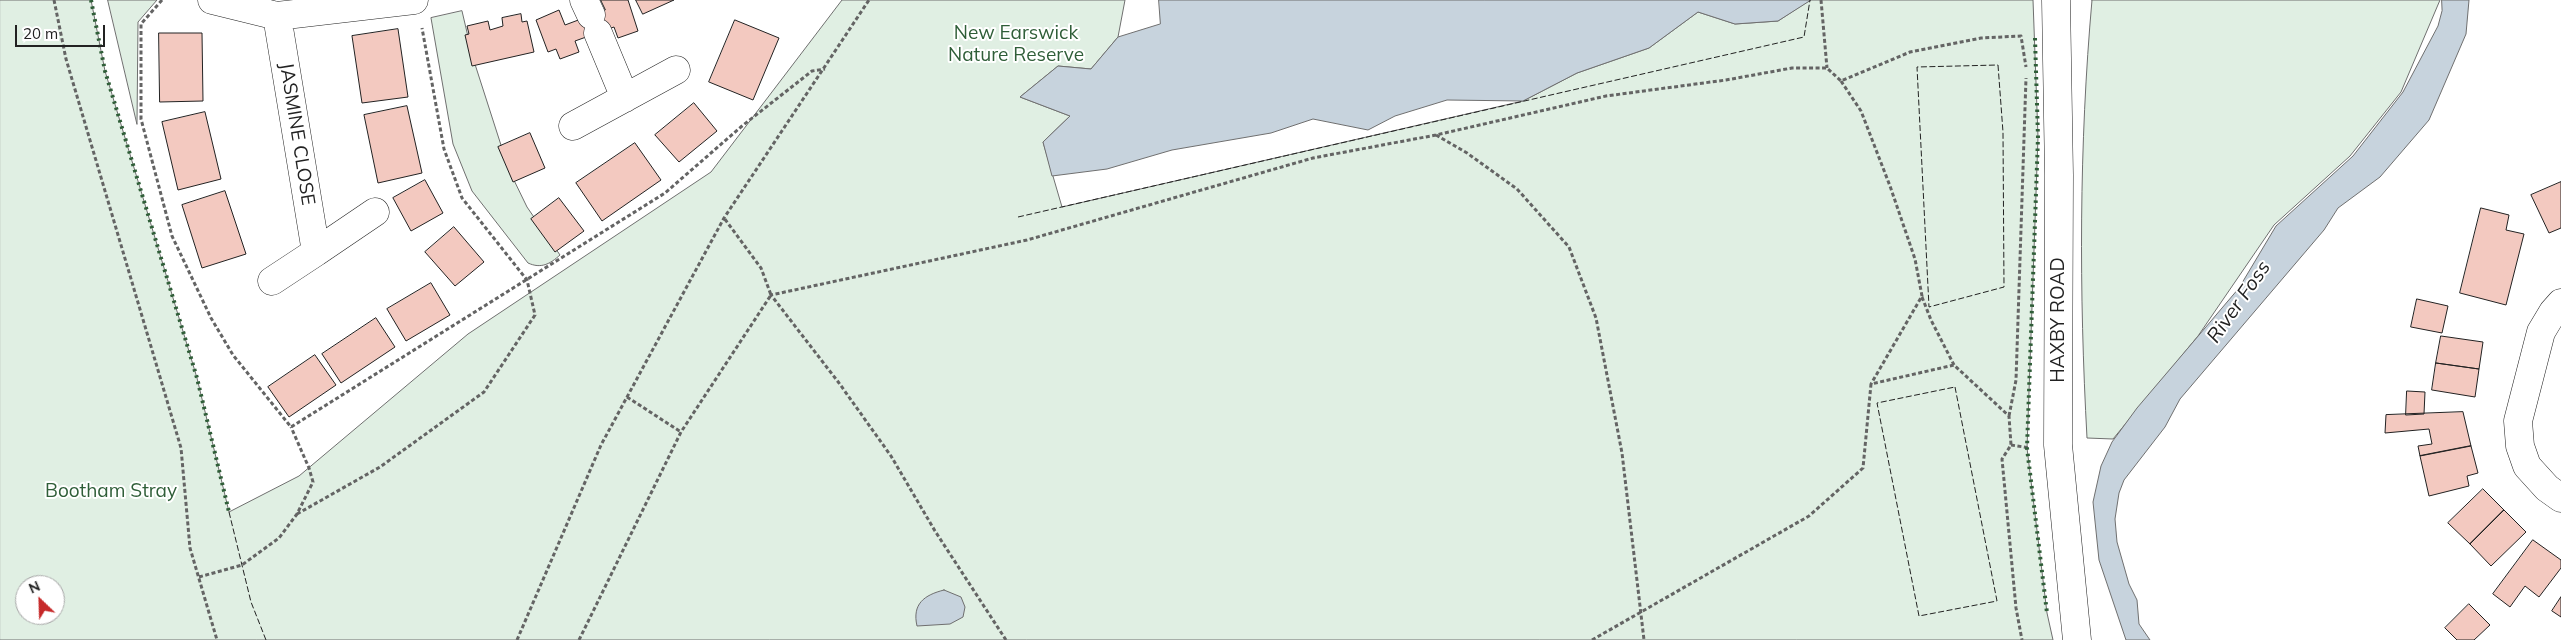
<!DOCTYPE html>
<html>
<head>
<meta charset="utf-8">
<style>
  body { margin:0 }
  #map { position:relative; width:2561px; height:640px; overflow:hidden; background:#fff; font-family:Mulish,sans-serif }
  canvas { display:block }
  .north { position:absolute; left:15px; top:575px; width:50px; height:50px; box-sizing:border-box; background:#fff; border:1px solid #a7a7a7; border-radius:50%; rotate:336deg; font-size:14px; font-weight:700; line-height:20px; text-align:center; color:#222 }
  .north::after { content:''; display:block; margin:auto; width:18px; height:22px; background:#c62828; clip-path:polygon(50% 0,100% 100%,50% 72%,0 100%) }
  .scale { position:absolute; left:15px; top:25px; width:90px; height:22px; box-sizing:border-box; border:2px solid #222; border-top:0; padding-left:6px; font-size:15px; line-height:18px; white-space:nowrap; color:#222; -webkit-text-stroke:4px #fff; paint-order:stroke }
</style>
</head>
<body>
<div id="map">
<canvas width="2561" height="640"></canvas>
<div class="north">N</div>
<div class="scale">20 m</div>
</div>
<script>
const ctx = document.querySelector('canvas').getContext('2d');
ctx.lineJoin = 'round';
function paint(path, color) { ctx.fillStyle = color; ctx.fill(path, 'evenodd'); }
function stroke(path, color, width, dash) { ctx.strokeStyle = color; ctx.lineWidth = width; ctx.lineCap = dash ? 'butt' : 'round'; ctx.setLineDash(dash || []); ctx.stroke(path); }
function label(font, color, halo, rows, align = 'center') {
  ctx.font = font + ' Mulish,sans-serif'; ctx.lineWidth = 4; ctx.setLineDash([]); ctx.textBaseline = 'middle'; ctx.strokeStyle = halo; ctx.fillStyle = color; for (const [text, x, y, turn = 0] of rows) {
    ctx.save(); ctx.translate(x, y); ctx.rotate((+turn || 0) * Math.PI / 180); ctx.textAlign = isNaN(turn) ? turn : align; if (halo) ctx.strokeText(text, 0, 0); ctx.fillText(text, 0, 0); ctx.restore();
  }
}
const green = new Path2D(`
  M0 0H91L105 71 197 378 229 512 299 476 468 334 711 172 842 0H1125L1118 37 1091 69 1058 66 1020 97 1070 116 1043 142 1062 207 1523 101 1577 73 1649 48 1698 12 1735 24 1778 21 1810 0H2033L2038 137 2027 448 2047 613 2053 640H0ZM25 585H55V615H25Z
  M108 0H157L138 22 137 124Z
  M2092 0H2440L2401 92 2350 156 2274 225 2198 336 2113 439 2087 438C2079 292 2079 146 2092 0Z
  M462 11 473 58 509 170 527 207 560 255C550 264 541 269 528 263L472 191 453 144 431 18Z`);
paint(green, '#e0efe3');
stroke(green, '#6f6f6f', 1);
const water = new Path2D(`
  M1159 0H1811L1778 21 1735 24 1698 12 1649 48 1577 73 1523 101 1447 100 1395 116 1368 130 1313 119 1271 133 1172 150 1107 169 1052 176 1043 142 1070 116 1020 97 1058 66 1091 69 1118 37 1160 24Z
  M2442 0H2469L2466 34 2429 120 2380 177 2338 208 2324 230 2180 399 2165 427 2124 480 2119 493 2115 519 2117 542 2129 584 2137 600 2139 624 2150 640H2126L2099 560 2093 502 2101 466 2112 442 2137 408 2239 288 2276 226 2353 156 2403 92 2438 26 2442 11Z
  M944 590 961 597 965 607 963 617 950 624 917 626C912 604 924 595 944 590Z`);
paint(water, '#c7d3dd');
stroke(water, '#6f6f6f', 1);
const building = new Path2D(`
  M601 0H628L638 31 618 38 614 27 575 41 579 52 560 59 556 49 548 52 536 20 559 10 565 25 605 10Z
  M636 0H674L643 14Z
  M521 14 522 22 527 21 534 52 472 66 465 35 469 34 467 26 488 21 490 30 503 26 502 18Z
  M735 20 779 38 753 100 709 82Z
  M398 29 408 97 362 103 352 36Z
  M159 33H202L203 101 160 102Z
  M694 103 717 131 679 162 655 135Z
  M407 106 422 173 378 183 364 115Z
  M205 112 221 179 178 190 162 122Z
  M530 133 545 168 513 182 498 147Z
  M635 143 661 180 602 221 576 183Z
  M425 180 443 213 411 231 393 198Z
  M2561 182V228L2549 233 2531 195Z
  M225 191 246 254 202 268 182 205Z
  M559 198 584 231 555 252 531 219Z
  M2481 208 2509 215 2506 230 2524 234 2506 305 2460 293Z
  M454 227 484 262 455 286 425 252Z
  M431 283 450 315 406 341 387 309Z
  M2417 299 2448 306 2442 333 2411 327Z
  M376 318 395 347 341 383 322 354Z
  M2441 336 2483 342 2479 369 2436 363Z
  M315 355 336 385 289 417 268 387Z
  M2436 363 2479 369 2475 397 2432 390Z
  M2407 391 2425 392 2424 414 2406 415Z
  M2463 412 2471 446 2420 456 2418 446 2432 444 2429 429 2385 433 2386 415Z
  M2471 446 2478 473 2467 476 2469 486 2429 496 2420 456Z
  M2483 489 2504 510 2470 544 2448 523Z
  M2504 510 2526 532 2491 566 2470 544Z
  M2533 540 2561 560V568L2539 597 2525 586 2510 607 2493 594Z
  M2561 597V617L2552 611Z
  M2469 604 2490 625 2474 640H2457L2445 628Z`);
paint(building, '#f3c9c0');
stroke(building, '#222', 1);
const street = new Path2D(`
  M212 0 277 16 414 0
  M584 0 591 15
  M598 33 625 98
  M573 126 676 70
  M316 252 375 212
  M272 281 316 252 277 16
  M2561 303 2553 312 2541 332 2518 421 2520 446 2527 466 2547 488 2561 498`);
const secondary = new Path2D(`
  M2056 0 2059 175 2058 445 2077 640`);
stroke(street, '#222', 29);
stroke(secondary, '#222', 29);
stroke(new Path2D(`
  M54 0 66 59 181 448 190 548 217 640
  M162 0 141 24V119L172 236 211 318 233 355 291 427 665 193 742 126 812 71 825 69
  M1821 0 1827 68
  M1841 81 1861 111 1890 186 1915 259 1922 296 1871 384
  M1436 135 1467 153 1517 189 1569 247 1596 318 1622 453 1644 640
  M1922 297 1931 320 1954 365
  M627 397 681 432
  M2009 416 2016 380 2026 78
  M2011 445 2030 448
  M297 514 380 467 484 392 535 315 527 280 462 198 444 149 422 28
  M199 577 242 565 279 538 297 514 313 482 309 468 291 427
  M517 640 601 445 724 218 869 0
  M579 640 681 432 771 295 761 268 724 218
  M1006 640 935 531 891 456 839 383 771 295 1027 240 1313 158 1436 135 1606 96 1726 80 1792 68H1827L1841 81 1910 52 1981 38 2021 36 2026 67
  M1592 640 1809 516 1863 468 1871 384 1954 365 2009 416 2011 445 2002 459 2016 608 2022 640`), '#646464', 3, [4, 2.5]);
stroke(street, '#fff', 28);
stroke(secondary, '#fff', 28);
stroke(new Path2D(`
  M91 0 105 71 197 378 229 512
  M2035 38 2038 137 2027 448 2047 613`), '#2f5e38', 4, [2.5, 4]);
stroke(new Path2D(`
  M1998 65 2003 132 2004 287 1929 307 1917 67Z
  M1018 217 1804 37 1810 0
  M1955 387 1997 601 1919 616 1877 403Z
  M229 512 251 602 266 640`), '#222', 1, [6, 2.5]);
label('19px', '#2f5e38', '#fff', [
  ["New Earswick",1016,33],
  ["Nature Reserve",1016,55],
  ["Bootham Stray",111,491]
]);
label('19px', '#222', '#fff', [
  ["JASMINE CLOSE",297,134,81],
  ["HAXBY ROAD",2058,320,-90]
]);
label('italic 20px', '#222', '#fff', [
  ["River Foss",2239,302,-55]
]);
</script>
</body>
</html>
